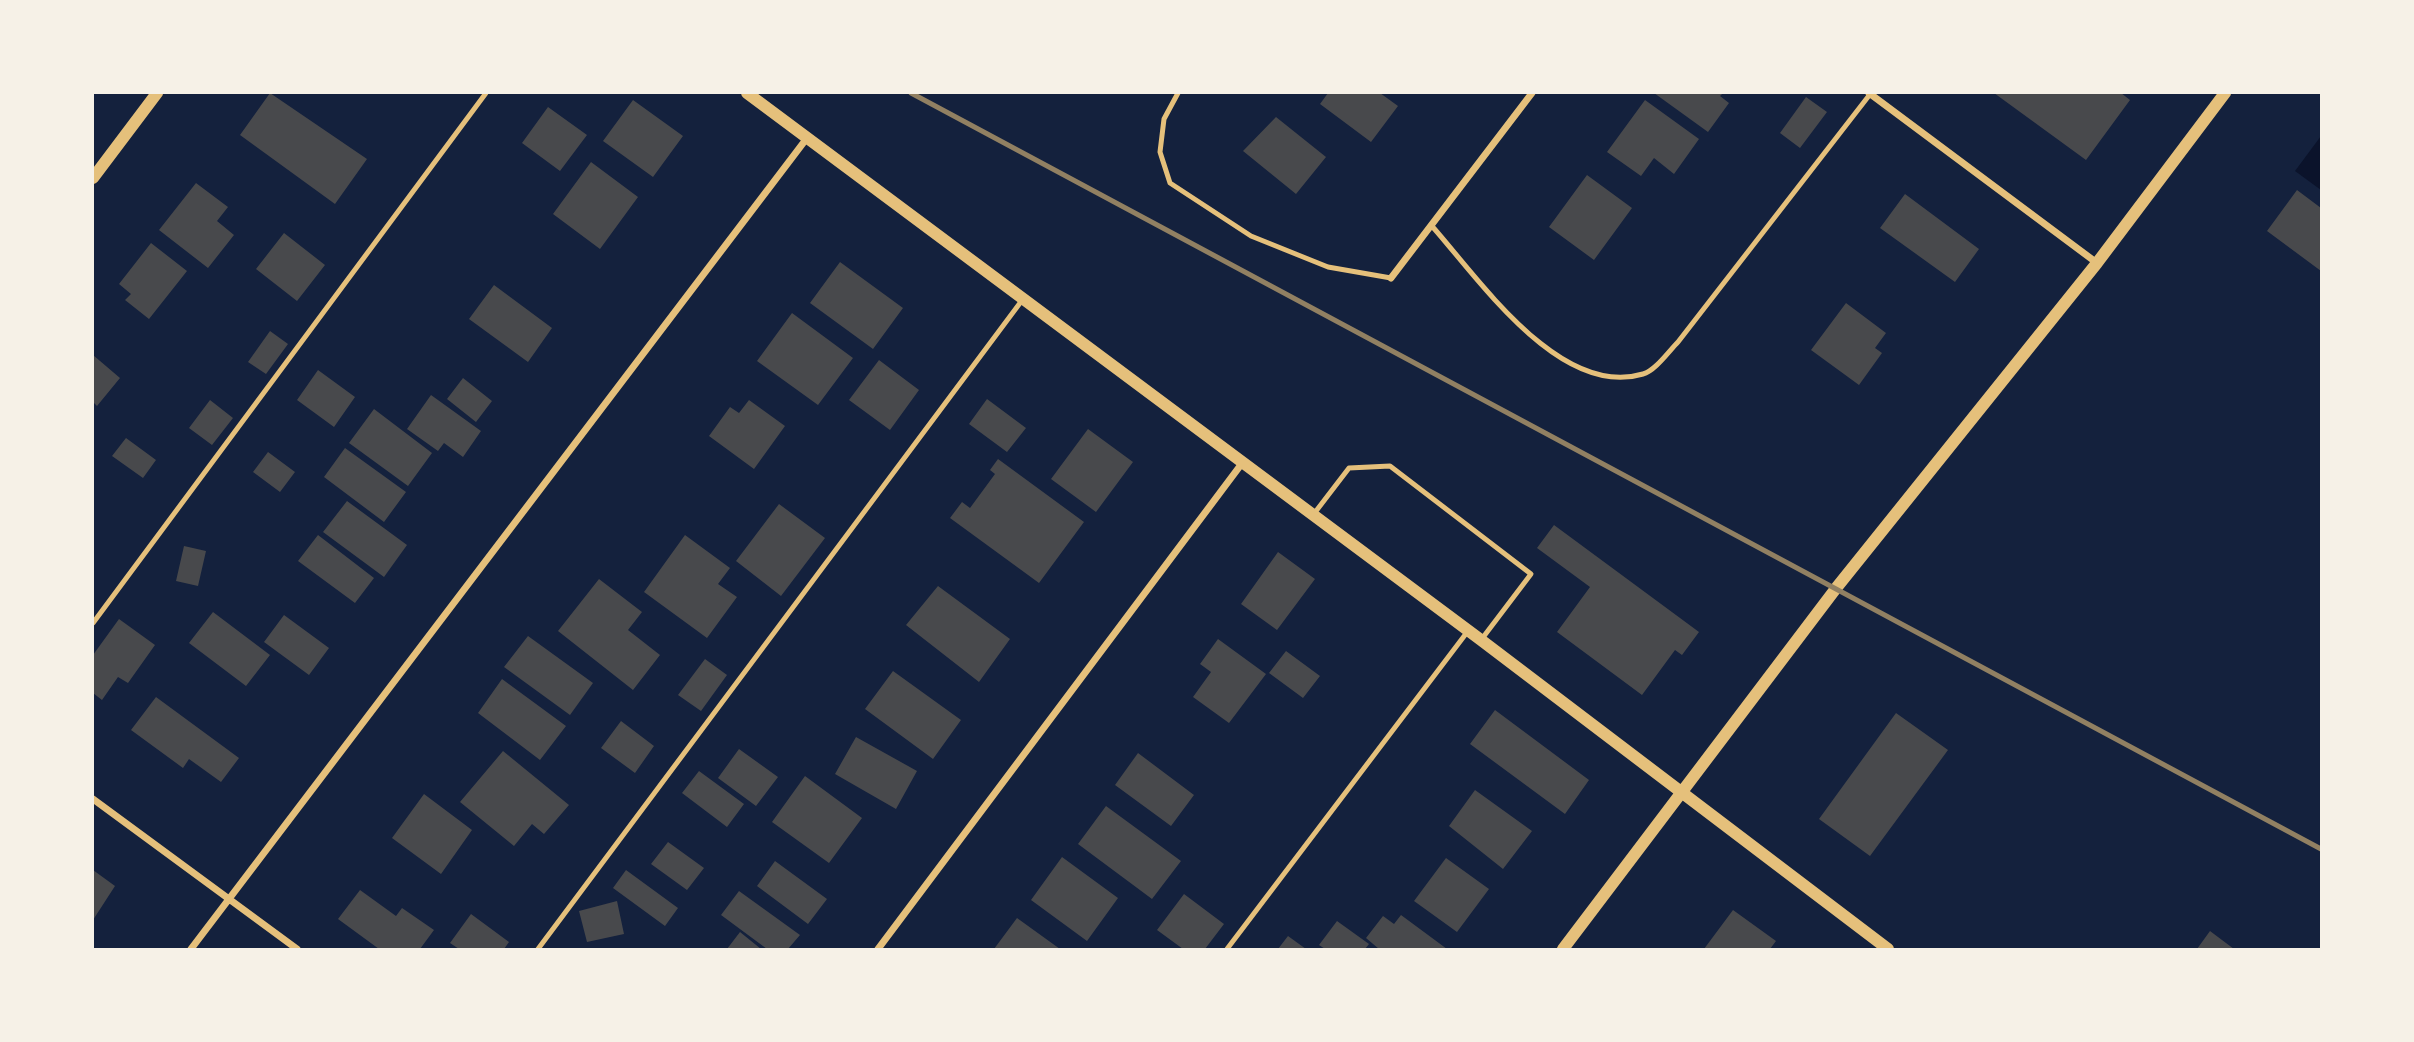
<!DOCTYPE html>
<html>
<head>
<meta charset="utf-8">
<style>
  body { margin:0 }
  #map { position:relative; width:2414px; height:1042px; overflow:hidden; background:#14213d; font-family:Commissioner,sans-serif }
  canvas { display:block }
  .frame { position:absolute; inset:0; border:94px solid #f6f1e7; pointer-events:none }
</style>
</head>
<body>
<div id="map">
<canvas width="2414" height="1042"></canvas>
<div class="frame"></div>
</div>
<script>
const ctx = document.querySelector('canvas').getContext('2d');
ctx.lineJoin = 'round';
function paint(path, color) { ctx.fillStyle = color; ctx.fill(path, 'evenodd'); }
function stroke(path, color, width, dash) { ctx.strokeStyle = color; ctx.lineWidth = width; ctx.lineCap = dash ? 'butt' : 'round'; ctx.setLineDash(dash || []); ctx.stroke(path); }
paint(new Path2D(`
  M2321 136V190L2295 171Z`), '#0b132b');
paint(new Path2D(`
  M270 93 367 159 335 204 240 135Z
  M1328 93H1380L1398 106 1371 142 1320 104Z
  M1654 93H1723L1720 96 1729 103 1708 132Z
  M1994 93H2121L2130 100 2086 160Z
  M1806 97 1827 112 1800 148 1780 133Z
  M633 100 683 136 653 177 603 141Z
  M1645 100 1699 139 1674 174 1654 158 1641 176 1607 152Z
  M548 107 587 135 560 171 522 143Z
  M1276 117 1326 157 1296 194 1243 151Z
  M591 162 638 197 600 249 553 214Z
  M1587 175 1632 208 1594 260 1549 227Z
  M196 183 228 207 217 221 234 235 208 268 159 230Z
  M2297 190 2321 208V271L2267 231Z
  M1905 194 1979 249 1955 282 1880 228Z
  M284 233 325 265 297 301 256 269Z
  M151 243 187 271 149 319 125 300 131 294 119 284Z
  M840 262 903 308 873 349 810 303Z
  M494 285 552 328 528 362 469 319Z
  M1846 303 1886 333 1875 348 1882 353 1859 385 1811 350Z
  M792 313 853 358 818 405 757 361Z
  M270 331 288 344 266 374 248 362Z
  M93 355 120 378 97 406 93 402Z
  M879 360 919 390 890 430 849 400Z
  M318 370 355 397 334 427 297 400Z
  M463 378 492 401 476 422 447 399Z
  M431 395 481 431 463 457 444 443 438 451 407 429Z
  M987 399 1026 428 1007 452 969 424Z
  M210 400 233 418 212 445 189 428Z
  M749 400 785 426 754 469 709 436 730 407 739 413Z
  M374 409 432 453 408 486 349 443Z
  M1088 429 1133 462 1096 512 1051 479Z
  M126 438 156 460 143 478 112 456Z
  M345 448 406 492 384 522 324 477Z
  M268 452 295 472 280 492 253 472Z
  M998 459 1084 522 1039 583 950 518 962 502 970 508 995 474 990 470Z
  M347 501 407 545 384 577 323 532Z
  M779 504 825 538 781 596 736 561Z
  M1554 525 1699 632 1682 655 1675 650 1642 695 1557 632 1590 587 1537 548Z
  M318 535 374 578 355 603 298 561Z
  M685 535 730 568 718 584 737 597 707 638 644 592Z
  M184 546 206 551 198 586 176 581Z
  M1278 552 1315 579 1277 630 1241 604Z
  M599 579 642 612 628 630 660 655 633 690 558 631Z
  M938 586 1010 639 979 682 906 625Z
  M213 612 270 655 246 686 189 643Z
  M284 615 329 648 309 675 264 642Z
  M119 619 155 645 128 683 118 677 102 700 93 693V655Z
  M528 636 593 683 570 715 504 667Z
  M1218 639 1266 674 1229 723 1193 697 1211 672 1200 664Z
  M1286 651 1320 676 1303 698 1269 673Z
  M705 659 727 675 701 711 678 695Z
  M893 671 961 720 933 759 865 709Z
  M502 679 566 726 540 760 478 713Z
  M156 697 239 758 221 782 189 759 183 768 131 730Z
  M1495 710 1589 780 1565 814 1470 744Z
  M1896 713 1948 750 1870 856 1819 819Z
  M621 721 654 746 635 773 601 748Z
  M856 737 917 771 896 809 835 774Z
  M739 749 778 777 756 806 718 778Z
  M503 751 569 805 544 834 532 824 514 846 460 802Z
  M1138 753 1194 795 1171 826 1115 785Z
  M699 771 744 804 727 827 682 793Z
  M805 776 862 818 829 863 772 822Z
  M1475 790 1532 831 1503 869 1449 826Z
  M424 794 472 830 441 874 392 838Z
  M1106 806 1181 861 1152 899 1078 844Z
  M668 842 704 868 687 890 651 864Z
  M1062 857 1118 898 1087 941 1031 900Z
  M1446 858 1489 889 1457 932 1414 901Z
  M775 861 827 899 808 924 757 886Z
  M93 870 115 886 93 920Z
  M626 870 678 908 665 926 613 888Z
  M360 890 396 916 402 908 434 930 420 949H379L338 919Z
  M739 891 800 935 788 949H767L721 915Z
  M1184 894 1224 924 1205 949H1183L1157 930Z
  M617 901 624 934 587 942 579 911Z
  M1733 910 1776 941 1770 949H1704Z
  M471 914 509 942 504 949H459L450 943Z
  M1401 915 1447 949H1379L1366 938 1383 916 1394 924Z
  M1017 918 1060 949H994Z
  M1337 921 1369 944 1365 949H1325L1319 945Z
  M2210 931 2234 949H2197Z
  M740 932 761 949H727Z
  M1288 936 1306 949H1278Z`), '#48494c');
stroke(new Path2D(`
  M1178 93 1164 119 1160 152 1170 183 1251 236 1328 267 1391 278
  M1431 225C1479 279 1560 399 1643 374 1655 371 1669 351 1678 342L1871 93
  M1313 515 1349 468 1390 466 1531 574 1481 640
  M93 623 486 93
  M538 949 1023 299
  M1227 949 1468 631`), '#e5c07b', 5);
stroke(new Path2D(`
  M1869 93 2097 263
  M1391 278 1532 93
  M93 799 297 949
  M191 949 807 138
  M878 949 1243 462`), '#e5c07b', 7);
stroke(new Path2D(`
  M747 93 1481 640 1888 949
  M93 178 157 93
  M1563 949 1837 587 2097 263 2225 93`), '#e5c07b', 12);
stroke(new Path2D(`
  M911 93 2321 849`), '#918062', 5);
</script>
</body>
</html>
